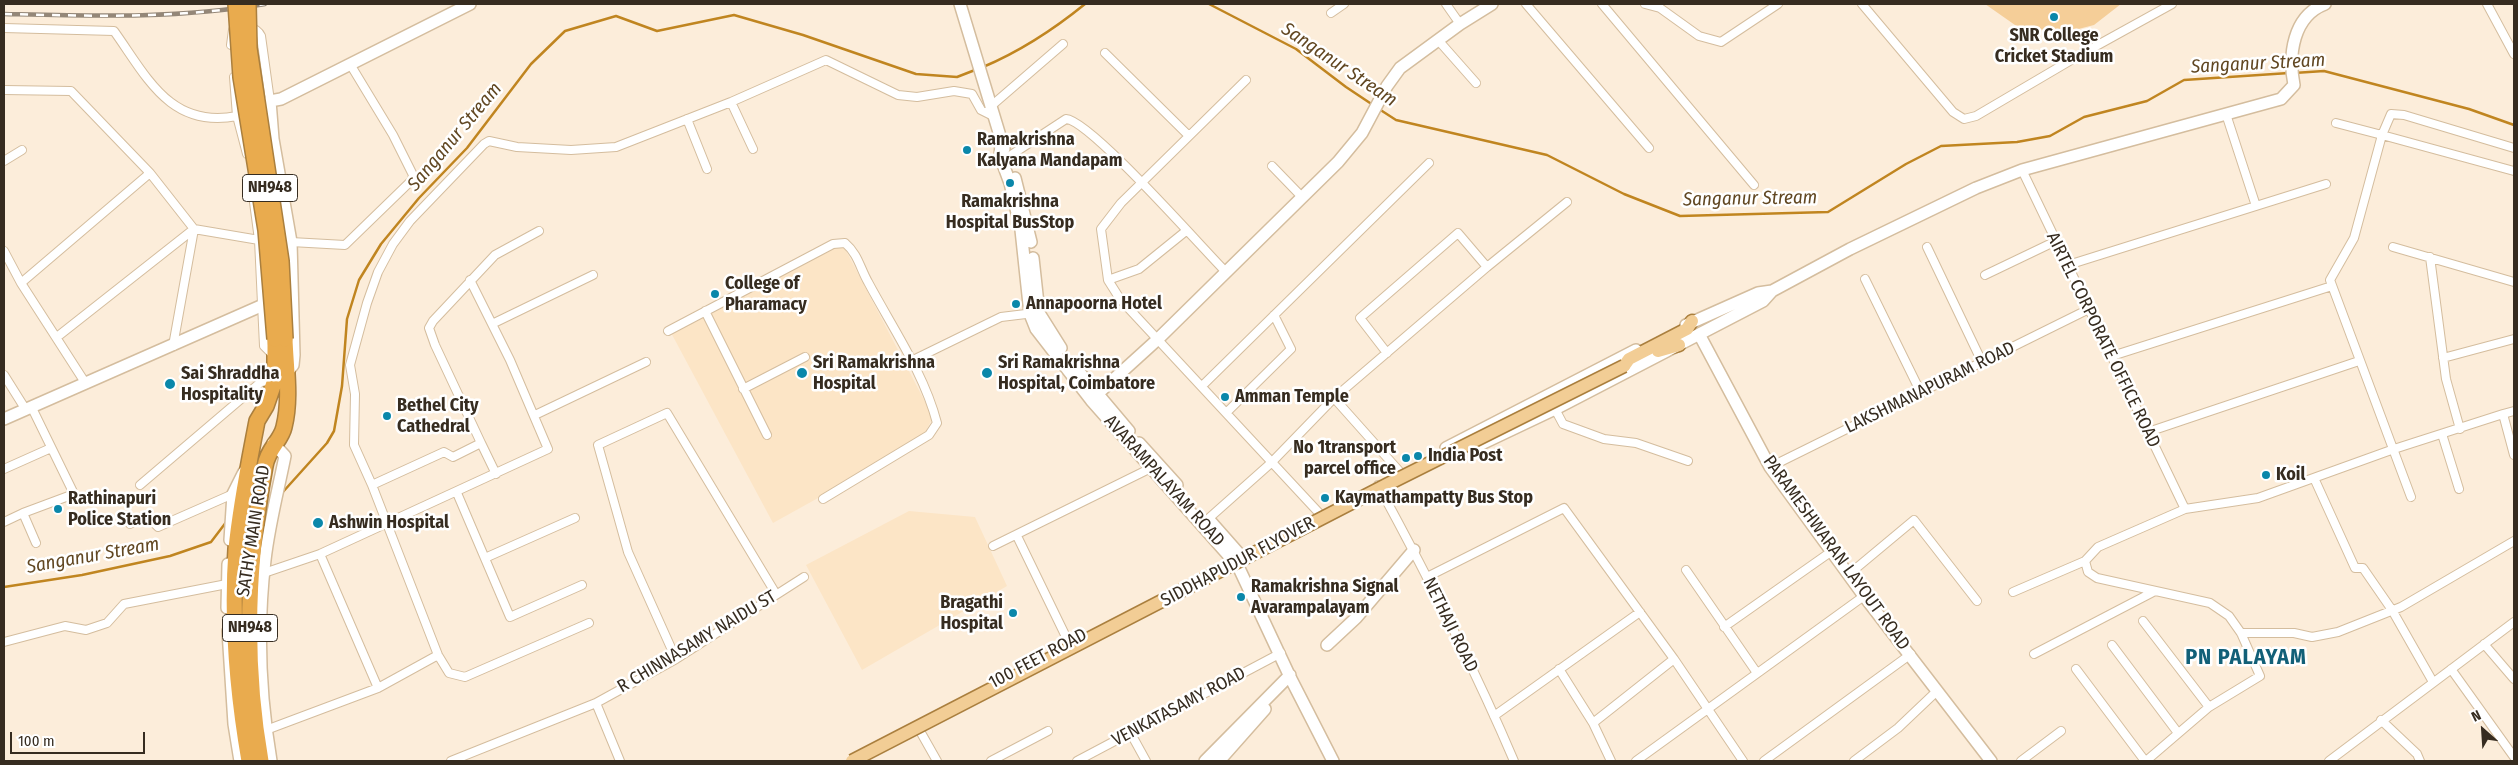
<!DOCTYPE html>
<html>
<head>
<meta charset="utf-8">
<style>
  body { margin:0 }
  #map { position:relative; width:2518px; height:765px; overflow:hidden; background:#fcedda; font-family:"Fira Sans Condensed",sans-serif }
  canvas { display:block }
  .frame { position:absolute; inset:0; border:5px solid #362c20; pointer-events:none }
  .north { position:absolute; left:2458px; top:705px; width:50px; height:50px; -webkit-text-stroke:4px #fff; paint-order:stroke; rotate:334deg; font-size:14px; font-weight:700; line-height:20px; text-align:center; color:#362c20 }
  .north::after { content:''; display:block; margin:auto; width:18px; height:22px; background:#362c20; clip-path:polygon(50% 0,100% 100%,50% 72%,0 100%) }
  .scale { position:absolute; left:10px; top:732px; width:135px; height:22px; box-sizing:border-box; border:2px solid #362c20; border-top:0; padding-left:6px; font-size:15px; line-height:18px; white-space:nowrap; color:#362c20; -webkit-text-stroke:4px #fff; paint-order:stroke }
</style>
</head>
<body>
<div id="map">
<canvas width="2518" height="765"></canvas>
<div class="frame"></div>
<div class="north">N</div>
<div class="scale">100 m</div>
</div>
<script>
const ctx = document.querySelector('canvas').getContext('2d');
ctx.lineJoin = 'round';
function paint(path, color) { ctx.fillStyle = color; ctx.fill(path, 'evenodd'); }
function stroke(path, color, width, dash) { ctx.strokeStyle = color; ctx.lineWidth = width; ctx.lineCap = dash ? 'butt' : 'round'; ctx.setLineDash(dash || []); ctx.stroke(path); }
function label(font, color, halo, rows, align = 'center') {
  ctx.font = font + ' "Fira Sans Condensed",sans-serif'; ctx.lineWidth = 5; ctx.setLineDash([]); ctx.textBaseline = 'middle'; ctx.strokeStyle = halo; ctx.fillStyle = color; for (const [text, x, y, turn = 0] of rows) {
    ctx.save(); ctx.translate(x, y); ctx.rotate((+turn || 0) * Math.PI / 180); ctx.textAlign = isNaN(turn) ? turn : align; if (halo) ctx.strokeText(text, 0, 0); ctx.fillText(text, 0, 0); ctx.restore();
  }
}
paint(new Path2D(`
  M840 239 933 417 925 433 865 472 773 523 669 329Z
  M909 511 975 517 1007 586 862 670 806 565Z`), '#fce5c6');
paint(new Path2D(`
  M1985 4H2121L2094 25 2063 33 2015 25Z`), '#f5ce98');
stroke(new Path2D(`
  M1209 4 1296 49 1346 87 1373 105
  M983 67C1021 51 1053 30 1085 4
  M2294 73 2324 71 2469 109 2514 125
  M1379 109 1396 120 1547 155 1624 194 1680 216 1828 212 1906 164 1941 146 2017 142 2050 136 2084 117 2147 101 2184 80 2289 73
  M282 493 327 443 334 431 342 386 347 319 359 280 381 244 419 198 467 148 531 64 565 31 616 16 657 31 734 15 803 35 916 74 957 77 975 70
  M4 587 82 575 170 556 211 542 227 521`), '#c08520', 2.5);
const street = new Path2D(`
  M1446 4 1460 24
  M1526 4 1649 148
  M1602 4 1754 185
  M1645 4 1660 8 1699 36 1721 42 1778 4
  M1862 4 1953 112 1964 119 1976 116 2078 56 2172 4
  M2487 4 2514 54
  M1331 13 1344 4
  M4 28 114 31C147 77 170 129 237 116
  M1438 40 1476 83
  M231 45 233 30C244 28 255 24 261 36L270 101
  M1105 53 1188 135
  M234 77 237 116 247 154
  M1246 80 1121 203 1101 229 1108 280 1120 299 1320 514
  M4 90 71 91 150 173 194 229 259 240
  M731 102 753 149
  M990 107 1063 44
  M2226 114 2256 206
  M687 119 707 169
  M2336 123 2382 135 2391 114 2404 115 2514 148
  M1008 157 1066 119C1090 120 1202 248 1226 272
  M4 161 22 150
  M1272 166 1302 197
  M2022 170 2185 509
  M252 187 259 240 264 346 274 356
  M539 231 495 255 433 321 429 328 435 345 481 443 453 457 444 452 372 485 354 445 355 394 350 365 367 303 378 272 393 244 410 221 484 144 489 141 517 147 571 150 616 147 731 102 826 60 898 95 917 97 954 91 972 94 981 110 993 116
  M291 242 345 245 412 180 413 175 393 135 350 64
  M1927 247 1982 362
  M2393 247 2514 282
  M4 251 21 283 86 384
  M2430 257 2446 379 2460 429
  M2068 265 2326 184
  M1985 275 2056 241
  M1865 279 1921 393
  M1108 280 1139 269 1186 231
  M21 283 150 173
  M705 311 767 435
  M492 324 593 275
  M668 331 833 244 845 243C858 254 860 268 868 282 892 327 924 373 937 423L929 435 823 499
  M57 337 194 229
  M173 346 194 229
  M1387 353 1360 318 1458 233 1487 267
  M2112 356 2332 286
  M2443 358 2514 339
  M911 361 1001 317 1034 313
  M4 375 26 410
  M1202 386 1429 163
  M743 389 805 357
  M1334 398 1400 472
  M1555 409 1563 424 1604 439 1636 443 1688 461
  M1226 413 1291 349 1274 315
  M2503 414 2514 411
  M535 415 646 362
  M2148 432 2359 361
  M2442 434 2459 489
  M481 443 496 474
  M1770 467 2089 309
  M4 469 51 448
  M2314 478 2355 568H2363L2392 610 2433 682
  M140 485 261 382 275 380
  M372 485 438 655 449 673 465 677 589 623
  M1378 485C1427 575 1474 667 1514 761
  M457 493 510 617 582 585
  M2411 497 2330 280 2354 238 2382 135 2514 171
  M23 513 74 494 32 408
  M1208 519 1271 463 1334 398 1487 267 1567 202
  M4 522 23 513 36 543
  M130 524 146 515 158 527 233 494
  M1017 536 1069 643
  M993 546 1151 468
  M320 554 378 688
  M485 558 575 518
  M1686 570 1757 673
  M264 573 320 554 548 449 510 360 470 280
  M1848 575 1914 520 1977 601
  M1427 577 1564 508 1674 659 1743 761
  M2013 592 2085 561
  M2143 621 2209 707
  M1724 627 1832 551
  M2241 633H2294L2312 637 2338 632 2401 607 2514 541
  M4 642 65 626 86 630 107 623 124 604 227 584
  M2484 644 2514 679
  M2112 645 2178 733
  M2034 654 2155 591
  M676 659 628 552 598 445 667 413 776 594
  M1559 669 1593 723 1611 761
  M2076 669 2145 761
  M2451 669 2514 757
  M596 703 620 761
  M1494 716 1640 612
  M2381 720 2417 754 2420 761
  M1593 723 1674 659
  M266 730 378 688 438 655
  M920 731 937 761
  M1130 732 1146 761
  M451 761 596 703 676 659 804 577
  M991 761 1048 731
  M1077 761 1281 653
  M1636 761 1864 596
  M1764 761 1911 654
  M1854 761 1898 728 1937 691
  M2021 761 2061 731
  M2146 761 2209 707 2260 676 2241 633 2229 616 2210 603 2097 578 2088 572 2085 561 2098 547 2185 509 2258 498 2394 449 2503 414 2514 455
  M2329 761 2514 622`);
const secondary = new Path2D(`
  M960 4 1004 149
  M1001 143 1000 156 1010 183 1021 230 1030 314 1036 329 1091 400 1238 566 1291 679 1333 761
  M1015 178 1031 242
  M1033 258 1039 313 1061 348
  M1686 325 1758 293 1772 291
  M1699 334 1770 467 1864 596 1991 761
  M1075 367 1129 431
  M289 370 293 365 294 355 291 242 273 139 270 101 281 99 470 4
  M1093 398 1158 339 1338 162 1362 133 1387 86 1400 68 1460 24 1492 4
  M4 419 279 298
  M1139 443 1177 485
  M1477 446 1555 409 1763 301 1772 291 1850 249 1976 188 2022 170 2281 99 2294 85C2288 55 2293 16 2325 4
  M1446 448 1636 350
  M1210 521 1240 555
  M230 540 233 494 244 472
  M227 608 228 564
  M228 631 234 724 240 761
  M1327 645 1356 618 1414 550
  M271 761C260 696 257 627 265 560 269 525 278 491 285 456L273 443
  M1205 761 1290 675
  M1219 761 1265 709`);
const primary = new Path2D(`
  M1658 351 1679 345
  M1624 366 1629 359 1687 329 1692 321`);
const highway = new Path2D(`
  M249 761C237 692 231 618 236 549 240 506 249 463 257 421L266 406 275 380V339
  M261 761C244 664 247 563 265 466 268 448 281 441 284 427 291 399 286 368 285 339`);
stroke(street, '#d4bd9e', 10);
stroke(secondary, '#d4bd9e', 14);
stroke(primary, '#aa7f3e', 15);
stroke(highway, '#aa7f3e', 18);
stroke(street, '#fff', 8);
stroke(secondary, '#fff', 11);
stroke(primary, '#f2cd95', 12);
stroke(highway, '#e9ab4e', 15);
const rail = new Path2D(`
  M4 14C92 16 178 19 265 4`);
stroke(rail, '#948778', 4.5);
stroke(rail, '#fff', 2.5, [8]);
const primaryBridge = new Path2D(`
  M852 761 1392 482 1624 366`);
const highwayBridge = new Path2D(`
  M236 4 241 77 266 230 275 339
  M248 4 249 48 281 261 285 339`);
stroke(primaryBridge, '#aa7f3e', 15, []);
stroke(highwayBridge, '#aa7f3e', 18, []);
stroke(primaryBridge, '#f2cd95', 12);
stroke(highwayBridge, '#e9ab4e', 15);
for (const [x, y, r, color] of [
  [2054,17,5,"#0a87aa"],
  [967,150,5,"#0a87aa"],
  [1010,183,5,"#0a87aa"],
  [715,294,5,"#0a87aa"],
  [1016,304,5,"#0a87aa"],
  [802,373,6,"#0a87aa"],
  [987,373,6,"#0a87aa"],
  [170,384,6,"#0a87aa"],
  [1225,397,5,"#0a87aa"],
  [387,416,5,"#0a87aa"],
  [1418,456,5,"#0a87aa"],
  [1406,458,5,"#0a87aa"],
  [2266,475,5,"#0a87aa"],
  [1325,498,5,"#0a87aa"],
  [58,509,5,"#0a87aa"],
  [318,523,6,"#0a87aa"],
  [1241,597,5,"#0a87aa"],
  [1013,613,5,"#0a87aa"]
]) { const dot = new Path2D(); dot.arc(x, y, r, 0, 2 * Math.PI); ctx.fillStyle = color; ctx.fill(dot); stroke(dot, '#fff', 2); }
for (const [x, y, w] of [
  [270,188,55],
  [250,628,55]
]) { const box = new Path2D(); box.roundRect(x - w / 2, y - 13.5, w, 27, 4); ctx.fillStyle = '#fff'; ctx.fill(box); stroke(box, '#362c20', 1); }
label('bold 16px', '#362c20', null, [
  ["NH948",270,188],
  ["NH948",250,628]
]);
label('bold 18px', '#362c20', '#fff', [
  ["SNR College",2054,36,"center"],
  ["Cricket Stadium",2054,57,"center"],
  ["Ramakrishna",977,140],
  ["Kalyana Mandapam",977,161],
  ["Ramakrishna",1010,202,"center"],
  ["Hospital BusStop",1010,223,"center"],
  ["College of",725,284],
  ["Pharamacy",725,305],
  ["Annapoorna Hotel",1026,304],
  ["Sri Ramakrishna",813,363],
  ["Hospital",813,384],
  ["Sri Ramakrishna",998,363],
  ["Hospital, Coimbatore",998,384],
  ["Sai Shraddha",181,374],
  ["Hospitality",181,395],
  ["Amman Temple",1235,397],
  ["Bethel City",397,406],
  ["Cathedral",397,427],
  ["No 1transport",1396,448,"right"],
  ["parcel office",1396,469,"right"],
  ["India Post",1428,456],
  ["Koil",2276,475],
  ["Kaymathampatty Bus Stop",1335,498],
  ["Rathinapuri",68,499],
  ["Police Station",68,520],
  ["Ashwin Hospital",329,523],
  ["Ramakrishna Signal",1251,587],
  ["Avarampalayam",1251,608],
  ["Bragathi",1003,603,"right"],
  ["Hospital",1003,624,"right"]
], 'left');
label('18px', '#362c20', '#fff', [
  ["AIRTEL CORPORATE OFFICE ROAD",2103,340,64],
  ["LAKSHMANAPURAM ROAD",1930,388,-26],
  ["AVARAMPALAYAM ROAD",1164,481,48],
  ["SATHY MAIN ROAD",254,531,-81],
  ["PARAMESHWARAN LAYOUT ROAD",1836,553,54],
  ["SIDDHAPUDUR FLYOVER",1238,562,-28],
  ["NETHAJI ROAD",1450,625,64],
  ["R CHINNASAMY NAIDU ST",697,642,-31],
  ["100 FEET ROAD",1038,659,-28],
  ["VENKATASAMY ROAD",1179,707,-28]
]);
label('italic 19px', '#614722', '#fff', [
  ["Sanganur Stream",2258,64,-3],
  ["Sanganur Stream",1339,65,34],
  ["Sanganur Stream",455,137,-50],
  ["Sanganur Stream",1750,199,-1],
  ["Sanganur Stream",93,556,-10]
]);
ctx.letterSpacing = '1px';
label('bold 22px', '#126078', '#fff', [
  ["PN PALAYAM",2246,658]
]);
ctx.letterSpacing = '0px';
</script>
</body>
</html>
